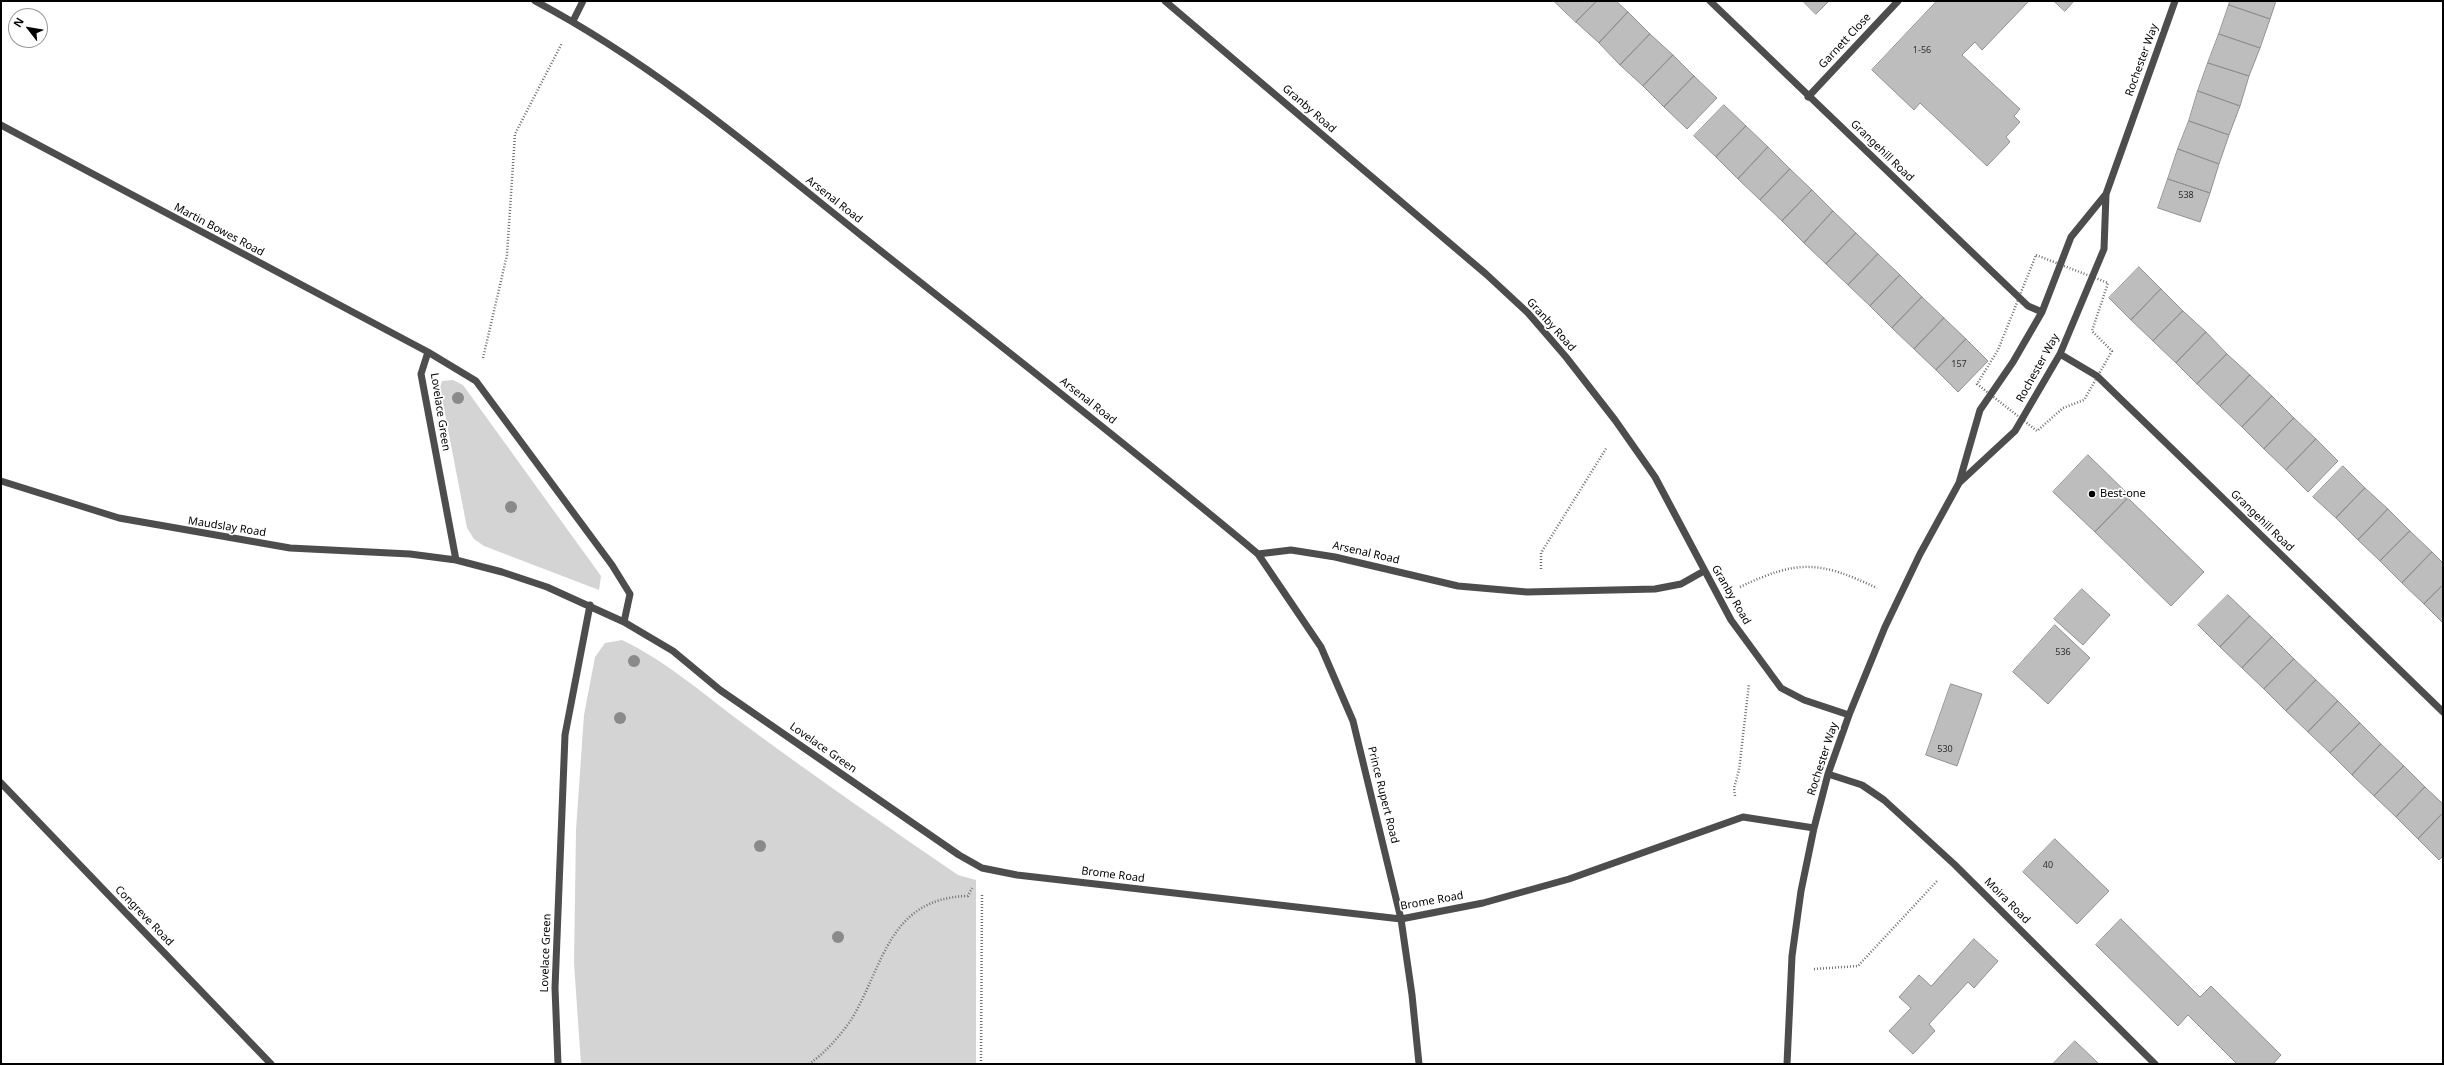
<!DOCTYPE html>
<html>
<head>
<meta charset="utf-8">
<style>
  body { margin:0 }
  #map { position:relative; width:2444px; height:1065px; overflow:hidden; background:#fff; font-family:"Noto Sans",sans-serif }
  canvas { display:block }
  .frame { position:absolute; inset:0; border:2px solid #000; pointer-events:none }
  .north { position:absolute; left:8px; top:8px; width:40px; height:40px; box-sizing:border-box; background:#fff; border:1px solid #999; border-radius:50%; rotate:301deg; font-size:11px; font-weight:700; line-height:16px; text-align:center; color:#000 }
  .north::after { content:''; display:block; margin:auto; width:14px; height:18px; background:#000; clip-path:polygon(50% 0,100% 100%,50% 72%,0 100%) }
</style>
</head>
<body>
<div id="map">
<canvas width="2444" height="1065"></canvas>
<div class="frame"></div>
<div class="north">N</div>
</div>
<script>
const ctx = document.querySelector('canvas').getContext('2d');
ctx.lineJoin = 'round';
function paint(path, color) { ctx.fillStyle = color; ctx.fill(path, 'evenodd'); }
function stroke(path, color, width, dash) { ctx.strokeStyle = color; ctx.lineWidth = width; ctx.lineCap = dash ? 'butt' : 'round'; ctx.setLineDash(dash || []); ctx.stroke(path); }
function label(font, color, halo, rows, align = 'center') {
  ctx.font = font + ' "Noto Sans",sans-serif'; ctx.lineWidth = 3.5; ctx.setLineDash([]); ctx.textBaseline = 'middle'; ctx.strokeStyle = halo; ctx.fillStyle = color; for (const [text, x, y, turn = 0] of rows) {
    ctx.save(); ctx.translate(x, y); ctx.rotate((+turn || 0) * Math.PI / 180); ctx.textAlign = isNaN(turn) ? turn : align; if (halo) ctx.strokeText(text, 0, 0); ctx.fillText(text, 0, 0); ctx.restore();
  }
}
paint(new Path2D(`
  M453 380 463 385 601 576 599 590 484 546 474 539 467 528 440 388 442 381Z
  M622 640C668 662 708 698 749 728 818 779 888 827 958 875L976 880V1064H581L574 963 576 830 584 715 595 657 605 643Z`), '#d4d4d4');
const building = new Path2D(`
  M1554 1H1597L1576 22Z
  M1597 1H1616L1628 12 1599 43 1576 22Z
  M1803 1H1829L1816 14Z
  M1937 1H2029L1982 50 1975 42 1962 55 2020 109 2014 116 2020 122 2006 137 2010 142 1987 166 1920 103 1914 110 1872 70Z
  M2054 1H2074L2065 11Z
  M2230 1H2276L2270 19 2229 5Z
  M2229 5 2270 19 2260 48 2219 34Z
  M1628 12 1650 34 1620 65 1599 43Z
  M1650 34 1673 55 1643 86 1620 65Z
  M2219 34 2260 48 2249 76 2208 63Z
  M1673 55 1694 76 1664 107 1643 86Z
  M2208 63 2249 76 2240 106 2198 91Z
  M1694 76 1717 98 1687 129 1664 107Z
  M2198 91 2240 106 2229 135 2189 121Z
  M1724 105 1746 126 1716 157 1694 136Z
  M2189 121 2229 135 2219 164 2178 149Z
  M1746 126 1768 147 1738 179 1716 157Z
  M1768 147 1790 169 1760 200 1738 179Z
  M2178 149 2219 164 2210 193 2168 179Z
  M1790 169 1812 190 1782 221 1760 200Z
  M2168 179 2210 193 2200 222 2158 208Z
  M1812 190 1833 211 1804 243 1782 221Z
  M1833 211 1856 233 1826 264 1804 243Z
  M1856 233 1878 254 1848 285 1826 264Z
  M1878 254 1900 275 1870 306 1848 285Z
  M2139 267 2161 289 2131 320 2109 298Z
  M1900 275 1922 297 1892 328 1870 306Z
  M2161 289 2183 311 2153 341 2131 320Z
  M1922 297 1944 318 1914 349 1892 328Z
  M2183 311 2206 332 2176 363 2153 341Z
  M1944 318 1966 339 1936 370 1914 349Z
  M2206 332 2227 354 2197 384 2176 363Z
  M1966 339 1988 361 1958 392 1936 370Z
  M2227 354 2250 375 2220 406 2197 384Z
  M2250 375 2272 396 2242 427 2220 406Z
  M2272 396 2294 418 2264 449 2242 427Z
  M2294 418 2316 439 2286 470 2264 449Z
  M2316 439 2338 461 2308 492 2286 470Z
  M2088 455 2130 496 2095 532 2053 492Z
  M2343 466 2365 488 2336 518 2313 497Z
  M2365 488 2388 509 2358 540 2336 518Z
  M2128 498 2204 572 2171 606 2095 532Z
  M2388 509 2410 531 2380 561 2358 540Z
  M2410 531 2432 552 2402 583 2380 561Z
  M2432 552 2443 563V585L2424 604 2402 583Z
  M2443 585V623L2424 604Z
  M2082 589 2110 615 2083 645 2054 619Z
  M2228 595 2250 616 2220 647 2198 625Z
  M2250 616 2272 637 2242 668 2220 647Z
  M2055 625 2090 658 2048 704 2013 672Z
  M2272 637 2294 659 2264 689 2242 668Z
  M2294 659 2316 680 2286 711 2264 689Z
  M2316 680 2338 701 2308 732 2286 711Z
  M1951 684 1982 694 1957 766 1926 755Z
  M2338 701 2360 723 2330 753 2308 732Z
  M2360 723 2381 744 2352 775 2330 753Z
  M2381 744 2404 766 2374 796 2352 775Z
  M2404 766 2425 787 2396 817 2374 796Z
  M2425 787 2443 804V813L2418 839 2396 817Z
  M2443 813V856L2439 860 2418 839Z
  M2055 839 2109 891 2077 924 2023 872Z
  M2121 919 2200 997 2211 986 2281 1055 2273 1064H2237L2188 1015 2178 1026 2096 945Z
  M1974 939 1998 961 1974 988 1968 982 1929 1024 1935 1031 1913 1054 1889 1031 1911 1008 1899 997 1919 975 1931 986Z
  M2075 1041 2099 1064H2053Z`);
paint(building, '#bdbdbd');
stroke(building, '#919191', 1);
stroke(new Path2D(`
  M2036 255 2108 283 2092 331 2112 351 2084 400 2063 408 2037 431 1977 384 1998 350Z
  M483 358 507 255 515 134 562 43
  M1541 569V553L1607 447
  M1740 587C1799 559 1819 561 1877 588
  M1735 796 1734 788 1739 770 1749 684
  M1814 969 1858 966 1938 880
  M809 1064C825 1053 840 1036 851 1020 884 966 888 898 968 896L972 888
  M981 1064 982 893`), '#6f6f6f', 2.5, [1, 2]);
stroke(new Path2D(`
  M535 1C654 64 757 152 862 236 994 341 1128 445 1258 554L1291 550 1335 557 1458 586 1527 592 1655 589 1681 584 1704 571
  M1165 1 1486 274 1528 313 1566 357 1615 420 1655 477 1731 620 1781 688 1804 700 1849 715
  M1710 1 2028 306 2042 312
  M573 21 583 1
  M1808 97 1898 1
  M1 125 428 352 476 381 612 565 630 594 624 622
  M428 352 421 374 456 560
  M2060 354 2097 376 2443 712
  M1 481 119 518 290 548 410 554 456 560 502 572 547 587 624 622 673 651 720 690 959 855 982 868 1017 875 1401 919 1483 903 1569 879 1743 817 1814 828
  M1959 483 2015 431 2060 354 2104 249 2106 194 2175 1
  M1258 554 1321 647 1353 721 1401 919 1412 995 1419 1064
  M1828 774 1862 785 1884 800 1954 864 2155 1064
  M1 783 271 1064
  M558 1064 555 988 565 735 590 605
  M1787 1064 1792 956 1801 891 1814 828 1828 774 1849 715 1885 627 1920 554 1959 483 1980 410 2013 362 2042 312 2071 237 2106 194`), '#4d4d4d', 7);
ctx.fillStyle = '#8a8a8a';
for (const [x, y] of [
  [458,398],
  [511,507],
  [634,661],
  [620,718],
  [760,846],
  [838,937]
]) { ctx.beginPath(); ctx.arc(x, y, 6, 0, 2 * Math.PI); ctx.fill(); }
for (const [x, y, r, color] of [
  [2092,494,4,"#000"]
]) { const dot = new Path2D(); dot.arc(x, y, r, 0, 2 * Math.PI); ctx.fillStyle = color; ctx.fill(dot); stroke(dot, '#fff', 1.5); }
label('9px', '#2f2f2f', null, [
  ["1-56",1922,50],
  ["538",2186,195],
  ["157",1959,364],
  ["536",2063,652],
  ["530",1945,749],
  ["40",2048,865]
]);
label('11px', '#000', '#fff', [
  ["Garnett Close",1845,41,-47],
  ["Rochester Way",2142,60,-70],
  ["Granby Road",1309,109,41],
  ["Grangehill Road",1882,151,44],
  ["Arsenal Road",834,200,38],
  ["Martin Bowes Road",219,230,28],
  ["Granby Road",1551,325,48],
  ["Rochester Way",2038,368,-61],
  ["Arsenal Road",1088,401,38],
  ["Lovelace Green",440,412,81],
  ["Grangehill Road",2262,521,44],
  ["Maudslay Road",227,527,9],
  ["Arsenal Road",1366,553,13],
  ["Granby Road",1731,595,60],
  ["Lovelace Green",823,748,35],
  ["Rochester Way",1823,759,-72],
  ["Prince Rupert Road",1383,795,76],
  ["Brome Road",1113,875,7],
  ["Brome Road",1432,901,-10],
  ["Moira Road",2007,901,45],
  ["Congreve Road",144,916,46],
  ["Lovelace Green",546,953,-88]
]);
label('11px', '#000', '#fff', [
  ["Best-one",2100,494]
], 'left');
</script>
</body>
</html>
